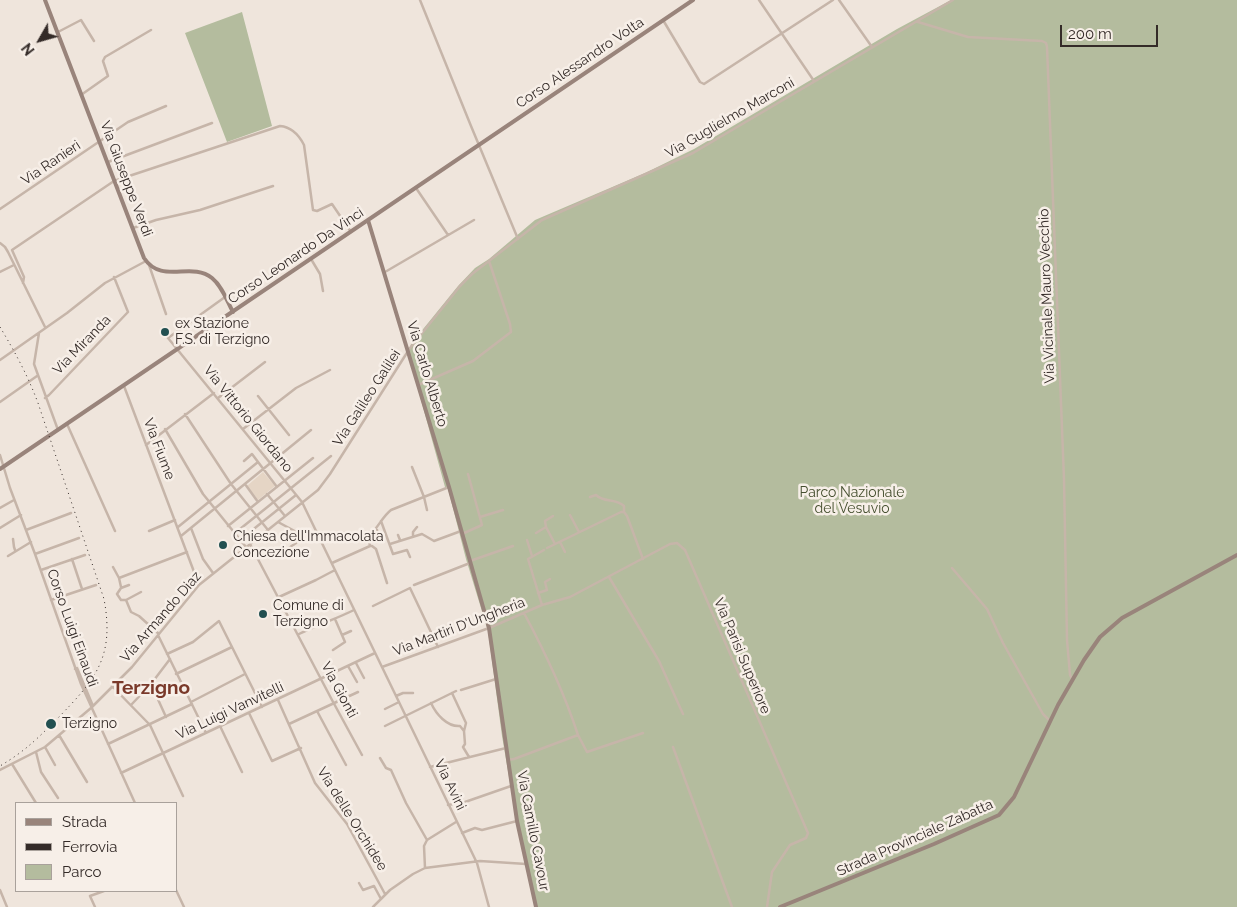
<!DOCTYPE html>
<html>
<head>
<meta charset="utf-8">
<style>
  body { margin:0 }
  #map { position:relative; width:1237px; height:907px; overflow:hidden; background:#efe5dc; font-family:Raleway,sans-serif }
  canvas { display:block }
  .legend { position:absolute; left:15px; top:802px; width:162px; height:90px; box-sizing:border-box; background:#f7efe8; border:1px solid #a9a19b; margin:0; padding:6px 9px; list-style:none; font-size:15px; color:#342b28 }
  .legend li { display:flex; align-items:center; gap:10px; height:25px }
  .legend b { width:25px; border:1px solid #a9a19b }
  .north { position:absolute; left:15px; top:15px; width:50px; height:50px; -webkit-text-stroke:4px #f7efe8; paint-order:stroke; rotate:232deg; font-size:14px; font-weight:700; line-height:20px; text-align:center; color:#342b28 }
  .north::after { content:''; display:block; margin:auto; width:18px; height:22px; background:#342b28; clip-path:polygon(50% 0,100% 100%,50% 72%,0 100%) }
  .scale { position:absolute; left:1060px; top:25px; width:98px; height:22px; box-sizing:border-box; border:2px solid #342b28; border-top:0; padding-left:6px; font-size:15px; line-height:18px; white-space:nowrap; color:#342b28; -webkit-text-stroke:4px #f7efe8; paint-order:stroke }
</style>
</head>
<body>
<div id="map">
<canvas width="1237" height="907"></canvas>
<ul class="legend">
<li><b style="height:6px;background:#99847b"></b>Strada</li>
<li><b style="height:6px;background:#342b28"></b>Ferrovia</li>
<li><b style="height:14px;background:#b4bc9e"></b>Parco</li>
</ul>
<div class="north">N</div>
<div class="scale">200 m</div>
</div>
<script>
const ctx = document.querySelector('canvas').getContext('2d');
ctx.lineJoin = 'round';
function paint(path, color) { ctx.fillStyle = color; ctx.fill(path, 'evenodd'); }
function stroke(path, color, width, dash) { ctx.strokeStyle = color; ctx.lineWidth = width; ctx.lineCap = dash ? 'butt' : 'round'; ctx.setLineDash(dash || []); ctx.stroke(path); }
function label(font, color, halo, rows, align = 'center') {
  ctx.font = font + ' Raleway,sans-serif'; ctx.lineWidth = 5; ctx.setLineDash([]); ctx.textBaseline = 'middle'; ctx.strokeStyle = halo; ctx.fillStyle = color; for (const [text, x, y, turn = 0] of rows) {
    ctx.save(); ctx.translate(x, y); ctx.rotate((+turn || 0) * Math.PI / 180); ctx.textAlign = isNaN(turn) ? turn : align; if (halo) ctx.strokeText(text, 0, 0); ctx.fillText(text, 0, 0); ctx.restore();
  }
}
paint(new Path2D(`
  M951 0H1237V907H535L518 830 502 736 488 631 466 559 448 489 445 487 408 353 411 344 458 286 475 268 489 259 535 220 645 173 694 149 897 29Z
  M242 12 272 126 227 142 185 33Z`), '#b4bc9e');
paint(new Path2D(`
  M263 472 275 486 258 500 247 486Z`), '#e5d5c5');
stroke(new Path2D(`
  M420 0 471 126 518 239
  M759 0 814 81
  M839 0 872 47
  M663 20 700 82 704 84 833 0
  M918 22 968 37 1042 41 1046 43 1047 47 1064 479 1067 640 1070 675 1072 679
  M58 32 81 20 94 41
  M81 95 108 76 103 61 105 57 151 30
  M108 162 212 123
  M416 188 448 235
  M0 209 128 122 166 106
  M133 228 156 220 200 210 273 186
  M0 243 5 247 8 252 45 327
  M311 259 320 274 323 291
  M149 265 166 314
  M0 272 14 265
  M385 272 474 220
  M23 283 24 277 12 250 114 181 280 126C291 127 299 135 304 145L313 210 317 211 332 204 351 232
  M225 297 168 338 302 502 477 863 489 907
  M39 333 34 364 58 430
  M0 360 67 313 105 283 146 261
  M418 385 473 361 511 332 510 324 489 261
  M124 386 199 585
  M258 396 289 435
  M45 398 49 395 128 312 114 277
  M218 398 265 362
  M0 402 37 376
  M185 414 231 484 268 530
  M67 424 115 531
  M165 429 203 494 246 547
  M243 429 296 388 330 370
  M146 445 214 393
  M0 455 10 488 35 554 81 684 135 803
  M244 461 252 454 277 487
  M412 467 424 497 427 510
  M245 484 258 502
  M267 494 285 516
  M590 497 596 495C604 503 616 498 624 506V512
  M0 508 14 500
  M570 515 579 532
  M553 516 545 521 546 527 555 544
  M480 517 503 510
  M381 521 393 554 407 550 410 557
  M228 526 313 458
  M178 527 258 462
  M0 528 21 515
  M191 528 203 559 213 573
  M26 530 71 513
  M377 530 378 537
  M149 531 175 520
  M235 533 331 456
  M343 533C353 533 359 538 368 536
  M536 533 546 527
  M462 534 482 525 468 474
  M398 535 400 540
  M181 536 311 430
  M413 536V532L417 527
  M13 539 14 547 15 550
  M240 540 296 495
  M527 540 532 556
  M560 542 565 552
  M250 544 332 700 362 755
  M390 544 422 534 434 541 461 531
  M370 546H372L376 549 387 583
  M547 548 621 512H624L627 516 643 559
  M35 554 79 538
  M8 556 31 542
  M269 558 283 550H286L296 543 302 535 278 522
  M72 559 82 589
  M470 561 513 546
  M332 563 370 546 368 536C378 529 381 518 391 510L449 487
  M113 567 119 578
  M952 568 987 609 1003 643 1043 714 1050 721
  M41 570 85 555
  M609 577 659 661 683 714
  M129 585 121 588 117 594 121 600H126L131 612 139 616 159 634
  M414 585 470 563
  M121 587 119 578 187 552
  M538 593 547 590 545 582 550 579
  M279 597 316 580 335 570
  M51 600 96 585
  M126 600 141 592
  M542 605 528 559 544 550
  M373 606 410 588 438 647
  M299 634C317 625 336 619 354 610
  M158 635 206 733
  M342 635 351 631
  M333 650 345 642 335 619
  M167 654 193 642 219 621 262 707
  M356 663 364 678
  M348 666 357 682
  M382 667 489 628 542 605 570 597 670 544 677 543 685 550 808 833 806 838 790 845 772 872 767 907
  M75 669 77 668 93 706
  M176 674 232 647
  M151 684 166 717
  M112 686 150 725 183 796
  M461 690 496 679
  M452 693 466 723 464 731 465 744 463 747 469 757
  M396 696 403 693H413
  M278 700 315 783 347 824 385 894
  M191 702 245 674
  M431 703C436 714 447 727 460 726L464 731
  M131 705 151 684 170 659
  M385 709 399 702
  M317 711 346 765
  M249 713 272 761 301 748
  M289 724 358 692
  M220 726 242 772
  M385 726 456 691
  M59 735 87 782
  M578 735 587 752 643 733
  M108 744 192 704
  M45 747 55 765
  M673 747 732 907
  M36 752 41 772 58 798
  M380 758 386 768 391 770 406 803 427 840 424 846 425 868
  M508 760 514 759 578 735C564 692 545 652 524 613
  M12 764 36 803
  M430 767 506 748
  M0 770 45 747 91 708 132 667 199 585 318 490 330 474 410 348 460 286 472 274 542 220 693 153 953 0
  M121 773 375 653
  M448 805 465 802 511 786
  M462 833 475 828 482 830 517 821
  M427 840 456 822
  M359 883 363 890 374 886 381 899
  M0 890 7 907
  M176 890 184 907
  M95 907 90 896 104 891
  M373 907 390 890 413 874 425 868 480 861 526 864`), '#c6b5a9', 2.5);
stroke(new Path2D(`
  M45 0 144 258C162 285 191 261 212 278 222 286 227 301 233 312
  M368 220 449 487 489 628 517 821 536 907
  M0 469 693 0
  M780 907 934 844 999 815 1014 797 1058 705 1084 660 1100 637 1122 618 1237 555`), '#99847b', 4);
stroke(new Path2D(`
  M0 327C15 352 28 376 38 403L104 599C115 658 95 680 56 720 36 740 25 751 0 766`), '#342b28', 1, [1, 4]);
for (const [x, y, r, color] of [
  [165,332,5,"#225051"],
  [223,545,5,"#225051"],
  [263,614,5,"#225051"],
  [51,724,6,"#225051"]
]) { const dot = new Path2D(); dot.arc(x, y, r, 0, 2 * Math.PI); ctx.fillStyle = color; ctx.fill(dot); stroke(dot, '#f7efe8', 2); }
label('14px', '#342b28', '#f7efe8', [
  ["Corso Alessandro Volta",580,63,-34],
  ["Via Guglielmo Marconi",730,118,-30],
  ["Via Ranieri",51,163,-34],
  ["Via Giuseppe Verdi",126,179,69],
  ["Corso Leonardo Da Vinci",296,256,-34],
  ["Via Vicinale Mauro Vecchio",1047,296,-92],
  ["Via Miranda",82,345,-46],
  ["Via Carlo Alberto",427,374,73],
  ["Via Galileo Galilei",367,398,-57],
  ["Via Vittorio Giordano",248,419,51],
  ["Via Fiume",159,449,69],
  ["Via Armando Diaz",161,617,-49],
  ["Via Martiri D'Ungheria",459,627,-21],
  ["Corso Luigi Einaudi",72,628,70],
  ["Via Parisi Superiore",742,656,67],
  ["Via Gionti",339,690,62],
  ["Via Luigi Vanvitelli",230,711,-25],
  ["Via Avini",450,785,64],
  ["Via delle Orchidee",352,819,58],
  ["Via Camillo Cavour",533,831,79],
  ["Strada Provinciale Zabatta",915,838,-24]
]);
label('14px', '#342b28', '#f7efe8', [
  ["ex Stazione",175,324],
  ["F.S. di Terzigno",175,340],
  ["Chiesa dell'Immacolata",233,537],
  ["Concezione",233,553],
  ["Comune di",273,606],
  ["Terzigno",273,622],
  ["Terzigno",62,724]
], 'left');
label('14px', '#454f2f', '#f7efe8', [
  ["Parco Nazionale",852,493],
  ["del Vesuvio",852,509]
]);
label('bold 19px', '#7a392a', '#f7efe8', [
  ["Terzigno",151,688]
]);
</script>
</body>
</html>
